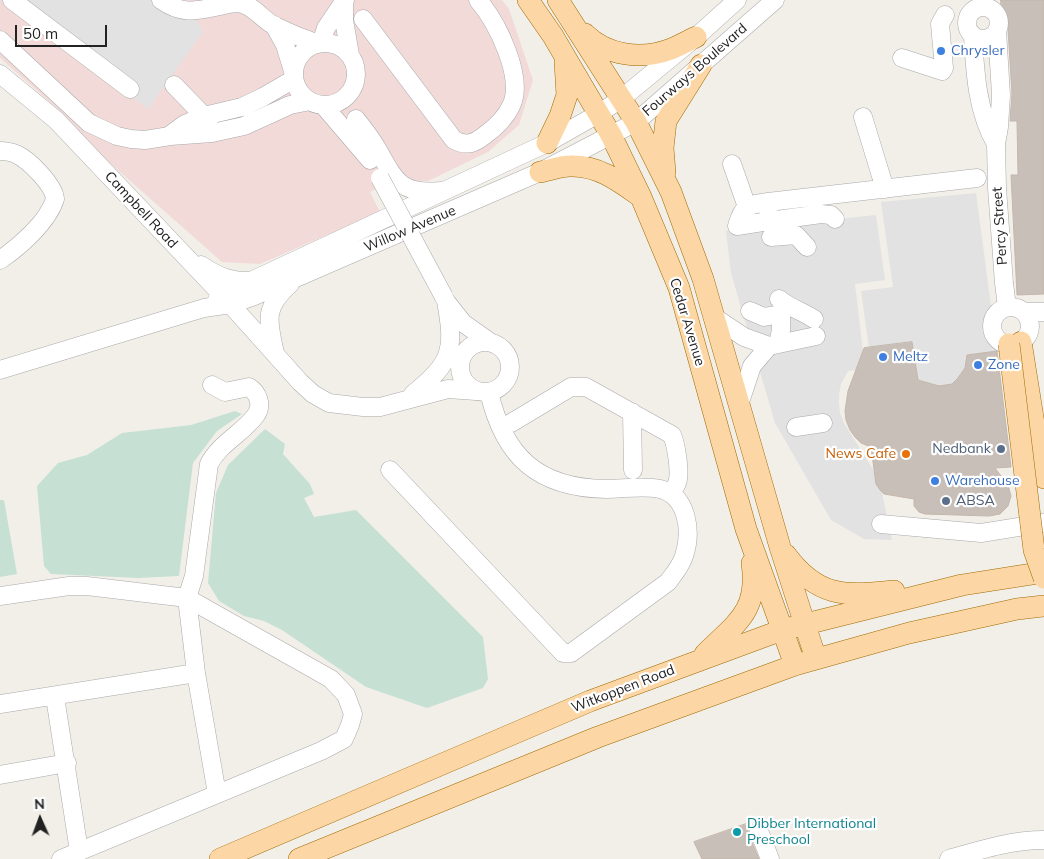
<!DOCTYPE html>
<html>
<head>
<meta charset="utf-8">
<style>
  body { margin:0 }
  #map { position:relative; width:1044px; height:859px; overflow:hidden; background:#f2efe9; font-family:Mulish,sans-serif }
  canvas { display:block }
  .north { position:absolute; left:15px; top:794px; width:50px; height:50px; -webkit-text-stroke:4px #fff; paint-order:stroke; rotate:358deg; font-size:14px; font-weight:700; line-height:20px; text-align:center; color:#222 }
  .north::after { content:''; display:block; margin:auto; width:18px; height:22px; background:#222; clip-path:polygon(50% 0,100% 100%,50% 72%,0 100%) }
  .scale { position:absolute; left:15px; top:25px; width:92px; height:22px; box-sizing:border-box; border:2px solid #222; border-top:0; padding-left:6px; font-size:15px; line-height:18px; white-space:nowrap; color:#222; -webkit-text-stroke:4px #fff; paint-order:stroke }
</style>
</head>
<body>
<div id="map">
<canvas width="1044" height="859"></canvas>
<div class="north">N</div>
<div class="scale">50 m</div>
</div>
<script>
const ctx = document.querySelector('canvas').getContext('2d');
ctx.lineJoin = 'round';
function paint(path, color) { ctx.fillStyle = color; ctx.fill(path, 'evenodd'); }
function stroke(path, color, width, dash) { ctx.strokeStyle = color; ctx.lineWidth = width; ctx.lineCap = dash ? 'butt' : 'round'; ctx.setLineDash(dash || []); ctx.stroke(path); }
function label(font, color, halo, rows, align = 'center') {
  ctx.font = font + ' Mulish,sans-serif'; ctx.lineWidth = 4.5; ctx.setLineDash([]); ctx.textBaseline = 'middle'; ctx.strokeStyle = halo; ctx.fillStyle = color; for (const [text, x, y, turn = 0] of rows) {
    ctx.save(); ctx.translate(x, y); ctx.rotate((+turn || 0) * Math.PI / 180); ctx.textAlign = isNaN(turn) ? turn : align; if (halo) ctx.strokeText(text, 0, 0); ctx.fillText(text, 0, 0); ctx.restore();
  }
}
paint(new Path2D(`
  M0 0H502L509 9 533 80 519 125 488 152 428 181H415L405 176 370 192 380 212 260 264 222 262 103 157 61 112 0 58Z`), '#f2dad9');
paint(new Path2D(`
  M235 411 242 414 217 431 193 463 179 576 138 578 51 574 44 566 37 486 58 463 87 455 122 433 191 425Z
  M265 429 285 444 283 454 310 484 314 494 304 498 314 517 356 510 483 637 488 679 483 688 427 708 366 687 282 630 264 621 244 616 219 601 208 583 216 493 228 465Z
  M0 500H4L17 574 0 577Z`), '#c6e0d4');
paint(new Path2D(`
  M0 0H185L203 32 148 109Z
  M976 193 997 351 968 355 965 368 952 384 939 386 918 380 912 342 869 348 861 291 893 287 881 202Z
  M876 215 885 280 855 284 865 369 848 371 841 384 839 394V403L840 413 844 423 879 479 892 540 864 539 831 520 775 423 731 273 726 231Z`), '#e2e2e2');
const building = new Path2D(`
  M1001 0H1044V294L1017 295 1011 175H1018L1017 121H1010L1012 94 1008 29 1006 24 1002 21Z
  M912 342 918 380 939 386 952 384 957 379 965 368 967 355 997 351 1011 467 995 468 1008 485 1011 496 1008 506 1000 514 989 516 925 514 919 512 914 506V499L884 494 880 490 876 484 871 447 861 443 855 437 850 430 846 420 845 411 848 391 864 348Z
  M749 823V835L759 859H702L694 842Z`);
paint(building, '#c7bfb8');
stroke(building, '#c4b6ab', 1);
const minor = new Path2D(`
  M12 0 130 89
  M161 0C182 15 196 11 220 6 226 4 233 3 239 3 254 5 262 20 275 26 288 32 304 40 318 43
  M344 2V20L350 55
  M967 23a16 16 0 1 1 32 0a16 16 0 1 1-32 0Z
  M363 19 454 140C467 147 475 143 485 135 496 127 505 119 511 106 525 78 497 22 478 0
  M274 25 285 45 293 71
  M997 30 1001 95 999 127 996 144 997 188 1004 283 1007 307
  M973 36C975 72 977 112 996 144
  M0 40 89 123 117 136 131 139 145 140 170 136 212 133 244 126 290 105 310 101
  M321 43 326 28 345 0
  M294 74a31 31 0 1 1 62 0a31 31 0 1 1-62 0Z
  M902 58 942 71 944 68 940 24 945 15
  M0 74 56 120 223 296 300 382 313 394 329 403 363 407H380L448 389 476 391
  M174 85 204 116 209 126
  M323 105 370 160
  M863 117 885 189
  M356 119C364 129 372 139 378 150 395 181 401 195 441 191
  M170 135 185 124 204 116 242 107 263 97 294 79
  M0 151C5 151 11 152 16 154 29 160 54 185 55 199 48 222 19 247 0 260
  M732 164 747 207
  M768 202 769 221 737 226C743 205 747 205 768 202L977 178
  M769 221 821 214 831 215 835 219
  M771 237 796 235 807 247
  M201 265C217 276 231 282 251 281
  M779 299C790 308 802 311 814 319
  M217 300 251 281 547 143 598 114 621 99 696 37 737 0
  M448 304 463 323 490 342
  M992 326a19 19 0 1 1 38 0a19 19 0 1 1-38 0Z
  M750 311 764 317 781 314V330L778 344
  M1024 312H1044
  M714 317 744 337 769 346 752 366 739 405
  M460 367a25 25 0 1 1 50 0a25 25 0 1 1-50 0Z
  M769 346 816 336
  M275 353C268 321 263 308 290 284
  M0 370 204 308 231 304 252 297 540 172 636 122 775 0
  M212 385 225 392 249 387C258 393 263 405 256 415 243 433 220 443 209 464L194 576 187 598 196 673 217 794
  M413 394C452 362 455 351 446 301
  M632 412 633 470
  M511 423 571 387H586L672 435C676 444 681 473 677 483 676 486 673 490 670 493
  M796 427 823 423
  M390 470 563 653H571L668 582C674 574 681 566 684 556 692 532 688 496 660 489 643 485 623 489 606 489 538 488 504 457 489 392
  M881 524 981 533 1044 523
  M0 596 69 586H87L187 598 331 679 346 695 353 714 350 725 344 739 321 751 61 859
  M55 697 79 851
  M0 704 196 673
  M0 775 67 763
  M759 831 770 859
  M949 859C980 850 1011 840 1044 840`);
const major = new Path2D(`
  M528 0 553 36 611 135 641 197 679 288 746 529 795 665
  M558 0 636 122 671 192 703 279 780 547 816 659
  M585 34C607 56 642 60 671 49 679 46 687 41 696 37
  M547 143 560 116 567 95 565 62
  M540 172C550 170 561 166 570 166 598 165 619 181 641 197
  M665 172 663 148 666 121 701 65
  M1021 342 1038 449 1044 478
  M786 555C818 598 845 596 894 591
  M705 654C736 623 759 612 752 563
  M220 859 590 701 782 630 962 585 1044 572
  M299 859 598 737 795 665 909 633 1017 609 1044 606`);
stroke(minor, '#a9a9a9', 19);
stroke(major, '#a06b00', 22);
stroke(minor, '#fff', 18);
stroke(major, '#fcd6a4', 21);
const minorBridge = new Path2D(`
  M380 178 444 297`);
const majorBridge = new Path2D(`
  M1009 344 1034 550 1044 578`);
stroke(minorBridge, '#a9a9a9', 19, []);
stroke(majorBridge, '#a06b00', 22, []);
stroke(minorBridge, '#fff', 18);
stroke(majorBridge, '#fcd6a4', 21);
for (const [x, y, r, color] of [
  [941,51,5,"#3f7fe0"],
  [883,357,5,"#3f7fe0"],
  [978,365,5,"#3f7fe0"],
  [1001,449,5,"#5c6f8a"],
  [906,454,5,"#e8710a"],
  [935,481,5,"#3f7fe0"],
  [946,501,5,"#5c6f8a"],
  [737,832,5,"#0f9aa8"]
]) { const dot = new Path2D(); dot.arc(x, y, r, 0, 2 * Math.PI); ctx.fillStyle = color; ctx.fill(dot); stroke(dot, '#fff', 2); }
label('14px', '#366cbe', '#fff', [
  ["Chrysler",951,51],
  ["Meltz",893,357],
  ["Zone",988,365],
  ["Warehouse",945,481]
], 'left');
label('14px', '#222', '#fff', [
  ["Fourways Boulevard",695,70,-41],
  ["Campbell Road",141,210,47],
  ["Percy Street",1000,226,-94],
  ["Willow Avenue",410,229,-23],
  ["Cedar Avenue",687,322,73],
  ["Witkoppen Road",623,689,-21]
]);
label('14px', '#4e5e75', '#fff', [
  ["Nedbank",991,449],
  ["ABSA",956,501,"left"]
], 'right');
label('14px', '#c56008', '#fff', [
  ["News Cafe",896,454]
], 'right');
label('14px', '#0d838f', '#fff', [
  ["Dibber International",747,824],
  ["Preschool",747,840]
], 'left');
</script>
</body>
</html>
